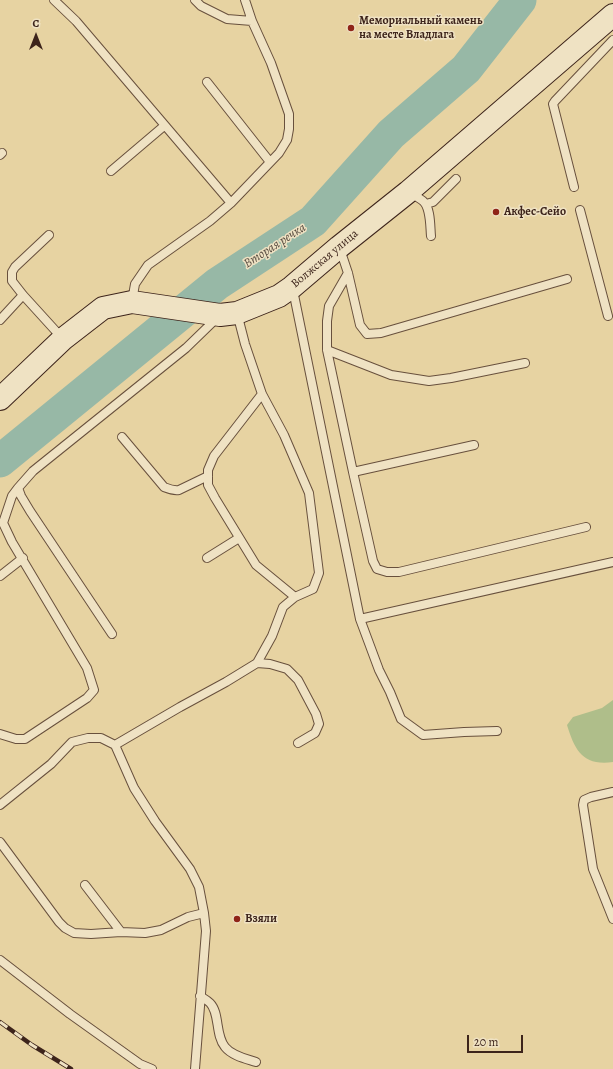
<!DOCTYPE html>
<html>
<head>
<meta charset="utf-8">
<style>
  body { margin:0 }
  #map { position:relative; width:613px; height:1069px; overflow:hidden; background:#e7d3a2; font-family:Alegreya,serif }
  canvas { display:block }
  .north { position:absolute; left:16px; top:16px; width:40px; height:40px; -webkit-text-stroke:3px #efe2c3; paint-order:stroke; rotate:0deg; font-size:11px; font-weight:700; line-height:16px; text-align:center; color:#3d241b }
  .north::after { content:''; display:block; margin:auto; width:14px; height:18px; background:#3d241b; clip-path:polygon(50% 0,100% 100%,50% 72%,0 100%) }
  .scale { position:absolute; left:467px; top:1035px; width:56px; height:18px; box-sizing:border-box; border:2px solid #3d241b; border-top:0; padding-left:5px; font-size:12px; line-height:14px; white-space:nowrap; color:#3d241b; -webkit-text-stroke:3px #efe2c3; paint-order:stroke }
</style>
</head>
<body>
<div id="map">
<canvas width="613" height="1069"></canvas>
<div class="north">С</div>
<div class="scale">20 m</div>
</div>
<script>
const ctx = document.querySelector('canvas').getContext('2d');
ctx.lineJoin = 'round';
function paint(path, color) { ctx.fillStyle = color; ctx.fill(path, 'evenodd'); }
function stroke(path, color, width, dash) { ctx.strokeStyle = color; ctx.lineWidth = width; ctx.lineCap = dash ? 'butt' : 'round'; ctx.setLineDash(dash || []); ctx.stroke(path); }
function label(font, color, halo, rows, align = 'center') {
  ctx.font = font + ' Alegreya,serif'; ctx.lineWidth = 3; ctx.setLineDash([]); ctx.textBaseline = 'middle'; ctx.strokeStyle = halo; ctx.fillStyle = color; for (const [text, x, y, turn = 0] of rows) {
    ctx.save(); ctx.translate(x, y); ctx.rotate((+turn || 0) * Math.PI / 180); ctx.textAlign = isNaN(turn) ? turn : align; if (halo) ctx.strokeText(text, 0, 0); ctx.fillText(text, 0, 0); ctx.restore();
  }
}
paint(new Path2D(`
  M613 700V762C583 766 575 751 567 725L573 717 602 708Z`), '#afbe8a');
stroke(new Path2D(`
  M0 461 217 284 313 221 391 134 466 69 520 0`), '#97b8a6', 33);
const lane = new Path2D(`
  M54 0 76 21 231 203
  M245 0 252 21
  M207 82 270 162
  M0 155 2 153
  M111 171 164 126
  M574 187 553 104 555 101 613 40
  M409 192C414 195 419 198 423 201 431 208 430 226 431 236
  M426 204 433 202 456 179
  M580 210 608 316
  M49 235 15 267 12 272V281L23 295 63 339
  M340 249 348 273 360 325 367 334 381 333 567 279
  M348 273 329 306 327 321V350L353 472 474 445
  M293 290 360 619 613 562
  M132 301 135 284 148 265 210 221 231 203 279 153 287 140 289 129V114L271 63 252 21 227 19 201 6 195 0
  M237 313 245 344 262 394 284 435 309 493 319 573 313 589 295 597 283 607 272 636 257 663
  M0 320 23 295
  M327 350 391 375 429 381 451 378 525 363
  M262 394 214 456 208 470V485L215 498 256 565 295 597
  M122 437 164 487C169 489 173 491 179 490L208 476
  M353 472 373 561 377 569 387 572H399L586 527
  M207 558 239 538
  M0 576 23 558
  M360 619 379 670 390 692 401 719 423 735 464 732 497 731
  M112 634 30 511 21 496 18 488 33 471 186 348 218 317
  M0 734 16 739H25L87 698 94 690 87 668 12 542 3 523 12 496 18 488
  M613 792 591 797 584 800 583 805 593 869 613 919
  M0 805 51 764 72 742 88 738H101L115 745
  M0 842 59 922 65 928 74 933 91 934 121 932 145 933 161 930 188 917 204 913
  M85 885 121 932
  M0 960 70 1014 140 1064 152 1069
  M200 996C203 998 207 1000 210 1003 220 1013 215 1035 225 1047 232 1056 247 1059 256 1062
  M195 1069 206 931 204 913 199 887 190 869 155 821 134 788 115 745 180 707 226 682 257 663 270 664 287 669 298 680 316 714 319 724 315 733 298 743`);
const secondary = new Path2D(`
  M0 399 63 339 103 308 132 302 220 315 237 313 279 296 292 287 339 247 408 192 613 15`);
stroke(lane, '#68503d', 10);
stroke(secondary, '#3d241b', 24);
stroke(lane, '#efe2c3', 8);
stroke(secondary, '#efe2c3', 22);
const rail = new Path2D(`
  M0 1022 32 1045 71 1069`);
stroke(rail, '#3d241b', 4.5);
stroke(rail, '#efe2c3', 3, [9]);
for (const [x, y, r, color] of [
  [351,28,4,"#8f2418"],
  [496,212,4,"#8f2418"],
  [237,919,4,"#8f2418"]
]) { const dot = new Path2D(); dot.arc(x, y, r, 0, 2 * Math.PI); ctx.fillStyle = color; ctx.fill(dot); stroke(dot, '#efe2c3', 1.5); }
label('bold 12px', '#3d241b', '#efe2c3', [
  ["Мемориальный камень",359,21],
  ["на месте Владлага",359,35],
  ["Акфес-Сейо",504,212],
  ["Взяли",245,919]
], 'left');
label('12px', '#3d241b', '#efe2c3', [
  ["Волжская улица",325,259,-40]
]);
label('italic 13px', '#54493e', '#efe2c3', [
  ["Вторая речка",275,246,-33]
]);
</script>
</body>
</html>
